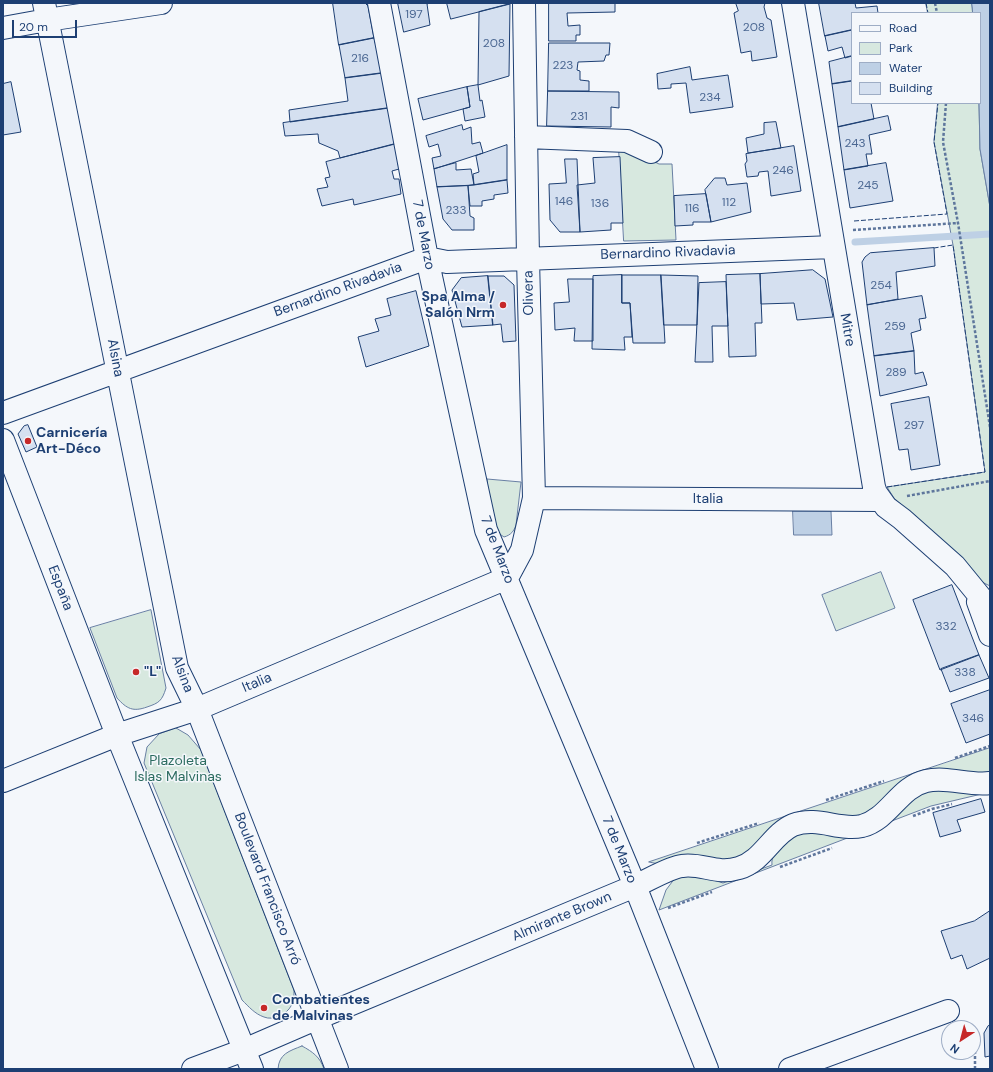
<!DOCTYPE html>
<html>
<head>
<meta charset="utf-8">
<style>
  body { margin:0 }
  #map { position:relative; width:993px; height:1072px; overflow:hidden; background:#f4f7fb; font-family:"DM Sans",sans-serif }
  canvas { display:block }
  .frame { position:absolute; inset:0; border:4px solid #1d3f73; pointer-events:none }
  .legend { position:absolute; left:851px; top:12px; width:130px; height:92px; box-sizing:border-box; background:#f4f7fb; border:1px solid #9eadc5; margin:0; padding:5px 7px; list-style:none; font-size:12px; color:#1d3f73 }
  .legend li { display:flex; align-items:center; gap:8px; height:20px }
  .legend b { width:20px; border:1px solid #9eadc5 }
  .north { position:absolute; left:941px; top:1020px; width:40px; height:40px; box-sizing:border-box; background:#f4f7fb; border:1px solid #9eadc5; border-radius:50%; rotate:216deg; font-size:11px; font-weight:700; line-height:16px; text-align:center; color:#1d3f73 }
  .north::after { content:''; display:block; margin:auto; width:14px; height:18px; background:#c62828; clip-path:polygon(50% 0,100% 100%,50% 72%,0 100%) }
  .scale { position:absolute; left:12px; top:20px; width:65px; height:18px; box-sizing:border-box; border:2px solid #1d3f73; border-top:0; padding-left:5px; font-size:12px; line-height:14px; white-space:nowrap; color:#1d3f73; -webkit-text-stroke:3px #f4f7fb; paint-order:stroke }
</style>
</head>
<body>
<div id="map">
<canvas width="993" height="1072"></canvas>
<div class="frame"></div>
<ul class="legend">
<li><b style="height:5px;background:#f4f7fb"></b>Road</li>
<li><b style="height:11px;background:#d7e8df"></b>Park</li>
<li><b style="height:11px;background:#bed0e5"></b>Water</li>
<li><b style="height:11px;background:#d5e0f0"></b>Building</li>
</ul>
<div class="north">N</div>
<div class="scale">20 m</div>
</div>
<script>
const ctx = document.querySelector('canvas').getContext('2d');
ctx.lineJoin = 'round';
function paint(path, color) { ctx.fillStyle = color; ctx.fill(path, 'evenodd'); }
function stroke(path, color, width, dash) { ctx.strokeStyle = color; ctx.lineWidth = width; ctx.lineCap = dash ? 'butt' : 'round'; ctx.setLineDash(dash || []); ctx.stroke(path); }
function label(font, color, halo, rows, align = 'center') {
  ctx.font = font + ' "DM Sans",sans-serif'; ctx.lineWidth = 3; ctx.setLineDash([]); ctx.textBaseline = 'middle'; ctx.strokeStyle = halo; ctx.fillStyle = color; for (const [text, x, y, turn = 0] of rows) {
    ctx.save(); ctx.translate(x, y); ctx.rotate((+turn || 0) * Math.PI / 180); ctx.textAlign = isNaN(turn) ? turn : align; if (halo) ctx.strokeText(text, 0, 0); ctx.fillText(text, 0, 0); ctx.restore();
  }
}
const green = new Path2D(`
  M926 3H972L973 13H928Z
  M938 103H979L980 149 990 207V586L984 583 894 498 887 487 985 472 953 245 934 142Z
  M619 149H628L659 164H672L676 240 624 241Z
  M487 479 521 482 516 525C514 531 511 535 504 537 487 527 489 497 487 479Z
  M881 572 895 608 836 631 822 595Z
  M151 610 166 688C162 701 159 703 147 707 133 712 127 709 117 698L90 628Z
  M176 728 188 735 201 750 294 990C294 995 294 1001 291 1006 287 1014 273 1021 264 1017 255 1014 249 1007 242 1000L144 763 147 747 159 734Z
  M990 748V776L966 777 882 804 861 818 763 840 735 861 659 864 649 862Z
  M924 789 990 792 931 806 659 910 666 890 675 878 687 876 710 879 723 883 772 865C770 849 790 838 802 830L828 832Z
  M302 1046C313 1052 320 1057 324 1069H278C279 1054 289 1051 302 1046Z`);
paint(green, '#d7e8df');
stroke(green, '#687fa3', 1);
const water = new Path2D(`
  M972 3H990V207L980 149 979 103H980V13H973Z
  M793 511H831L832 535H794Z`);
paint(water, '#bed0e5');
stroke(water, '#687fa3', 1);
stroke(new Path2D(`
  M855 242 990 234`), '#bed0e5', 7);
const building = new Path2D(`
  M333 3H365L368 6 374 38 339 45Z
  M398 3H430L427 4 430 25 404 32Z
  M447 3H510V4L451 19Z
  M549 3H615V12L567 13 568 26 580 25V35H576V41H549Z
  M736 3H765L764 7 767 18 771 20 777 57 752 61 751 51 741 53 734 13 738 11Z
  M819 3H855L856 8 877 6 878 13H852V30L825 36Z
  M510 4 509 76 478 85 479 12Z
  M852 30V56L845 58 842 47 828 51 825 36Z
  M374 38 383 73 345 78 339 45Z
  M549 43H610L609 55H606L604 61 578 62 577 70 580 71V80L589 81V91H548Z
  M852 56V81L832 84 829 62Z
  M690 67 692 80 728 75 733 107 690 113 686 83 671 84V88L658 89 657 74Z
  M383 73 389 108 290 122 289 110 348 101 345 78Z
  M852 81V103H871L874 119 838 127 832 84Z
  M11 82 21 132 3 135V84Z
  M478 85 480 101 482 100 485 117 465 121 463 109 470 107 467 87Z
  M467 87 470 107 423 120 418 99Z
  M548 91 619 92V108L611 107V127L547 126Z
  M389 108 395 144 340 158 338 151 319 143 318 134 285 136 283 123Z
  M888 116 891 130 869 135 872 154H866L868 166 844 170 838 127Z
  M776 122 781 148 748 153 746 138 764 134V123Z
  M462 125 463 130 471 127 472 144 480 142 483 153 434 169 432 158 441 156 438 144 429 147 426 136Z
  M395 144 399 169 392 171 394 179H399L401 194 354 205 353 199 322 206 317 189 328 187 325 178 330 177 326 162Z
  M507 145V180L474 185 473 174 479 172 476 156Z
  M794 146 801 191 771 196 768 171 759 172 758 176 747 177 745 164 747 161 746 154Z
  M620 157 623 223H611V230L580 232 577 185 595 183 593 158Z
  M565 159H577L580 232H560L550 220 549 184 566 183Z
  M456 163V170L471 169 474 185 437 187 434 169Z
  M886 163 893 201 850 208 844 170Z
  M715 178H725L727 185 747 183 751 212 711 222 705 190Z
  M507 180 508 193 494 195V199L482 201V206H470L468 186Z
  M468 186 470 216 474 218V230H452L443 219 437 187Z
  M706 194 711 222H693V225L675 226 674 196Z
  M934 248 935 266 896 272 898 299 867 305 862 262 865 257 870 253Z
  M813 270 825 279 833 317 797 320 794 303 761 304 760 274Z
  M760 274 762 323H755L756 356 729 357 726 275Z
  M622 275H661L665 343H633L630 303H622Z
  M622 275V303H630L632 337H624L625 350 592 349 593 276Z
  M661 275 698 276 697 325H664Z
  M488 276 493 325 462 327 452 290 461 278Z
  M488 276H504L514 285 516 341 503 342 501 324 493 325Z
  M568 279H593V341H574L575 328 555 330 554 303 569 302Z
  M726 282 728 326H712L713 362H695L699 283Z
  M416 291 429 346 366 367 358 337 379 331 375 319 391 315 387 299Z
  M922 296 926 318 919 319 921 330 911 333 914 351 874 356 867 305Z
  M914 351 915 374 923 372 927 385 880 396 874 356Z
  M929 397 940 465 911 470 908 449 899 450 891 404Z
  M28 425 37 447 26 452 18 434 24 426Z
  M952 585 979 655 940 670 913 600Z
  M979 655 989 678 950 692 941 669Z
  M990 690V734L966 743 951 704Z
  M981 799 985 812 957 820 961 831 940 837 933 813Z
  M990 911V958L967 969 962 955 951 959 941 931 974 921Z
  M990 1025V1056L985 1057 984 1033 988 1026Z`);
paint(building, '#d5e0f0');
stroke(building, '#1d3f73', 1);
const minor = new Path2D(`
  M44 3 177 668 197 709 337 1069
  M379 3 427 258 486 530 635 886 707 1069
  M793 3 874 487 876 493 886 507 902 519 955 566 982 599 990 613
  M3 28 47 20 161 3
  M526 137 627 141 651 152
  M3 413 427 258 447 262 833 247
  M3 440 117 735 252 1069
  M534 498 881 500
  M507 578 522 550 534 498 528 259 524 3
  M979 601 978 602 990 635
  M3 781 117 735 197 709 507 578
  M193 1069 244 1050 318 1018 635 886C647 881 670 867 682 866 703 863 716 875 739 868 763 861 772 834 793 825 818 816 839 831 862 826 889 819 899 787 926 781 947 776 969 786 990 783
  M790 1069 948 1011`);
stroke(minor, '#1d3f73', 24);
stroke(new Path2D(`
  M935 3 937 13
  M946 103 943 142 958 223 990 427
  M853 230 958 223
  M907 496 990 481
  M955 758 990 746
  M826 800 884 781
  M913 816 932 809 952 804
  M697 843 759 823
  M780 867 832 848
  M668 908 712 892
  M975 1069V1031`), '#5e769c', 2.5, [3, 2]);
stroke(minor, '#f4f7fb', 22);
stroke(new Path2D(`
  M926 3 928 13
  M854 221 947 214 934 142 938 103
  M887 487 985 472 953 245 934 248`), '#1d3f73', 1, [5, 2]);
for (const [x, y, r, color] of [
  [503,305,4,"#c62828"],
  [28,441,4,"#c62828"],
  [136,672,4,"#c62828"],
  [264,1008,4,"#c62828"]
]) { const dot = new Path2D(); dot.arc(x, y, r, 0, 2 * Math.PI); ctx.fillStyle = color; ctx.fill(dot); stroke(dot, '#f4f7fb', 1.5); }
label('12px', '#4b6792', null, [
  ["197",414,15],
  ["208",754,28],
  ["208",494,44],
  ["216",360,59],
  ["223",563,66],
  ["234",710,98],
  ["231",579,117],
  ["243",855,144],
  ["246",783,171],
  ["245",868,186],
  ["146",564,202],
  ["112",729,203],
  ["136",600,204],
  ["116",692,209],
  ["233",456,211],
  ["254",881,286],
  ["259",895,327],
  ["289",896,373],
  ["297",914,426],
  ["332",946,627],
  ["338",965,673],
  ["346",973,719]
]);
label('14px', '#1d3f73', '#f4f7fb', [
  ["7 de Marzo",423,235,79],
  ["Bernardino Rivadavia",668,253,-2],
  ["Bernardino Rivadavia",338,290,-20],
  ["Olivera",529,293,-91],
  ["Mitre",847,330,80],
  ["Alsina",115,358,79],
  ["Italia",708,499],
  ["7 de Marzo",497,550,69],
  ["España",60,588,69],
  ["Alsina",182,674,69],
  ["Italia",257,683,-23],
  ["7 de Marzo",619,850,68],
  ["Boulevard Francisco Arró",267,889,69],
  ["Almirante Brown",562,917,-23]
]);
label('bold 14px', '#1d3f73', '#f4f7fb', [
  ["Spa Alma /",495,297,"right"],
  ["Salón Nrm",495,313,"right"],
  ["Carnicería",36,433],
  ["Art-Déco",36,449],
  ["\"L\"",144,672],
  ["Combatientes",272,1000],
  ["de Malvinas",272,1016]
], 'left');
label('14px', '#2c6c60', '#f4f7fb', [
  ["Plazoleta",178,761],
  ["Islas Malvinas",178,777]
]);
</script>
</body>
</html>
